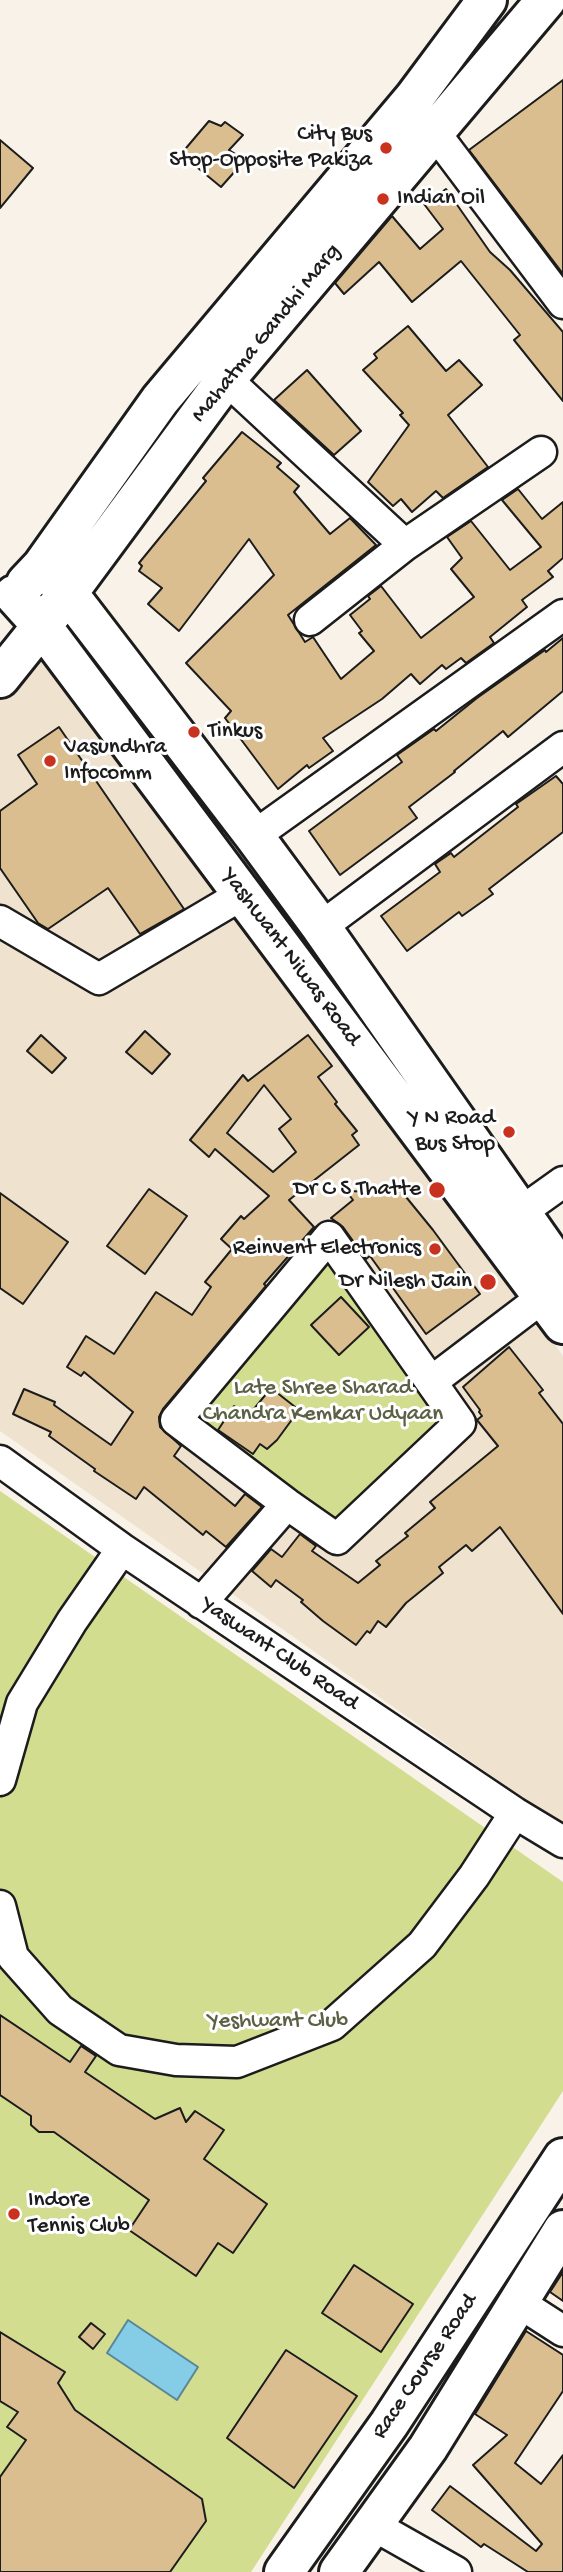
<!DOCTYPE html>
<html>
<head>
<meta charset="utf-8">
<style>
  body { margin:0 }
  canvas { display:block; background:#f8f2e9 }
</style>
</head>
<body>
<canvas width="563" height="2572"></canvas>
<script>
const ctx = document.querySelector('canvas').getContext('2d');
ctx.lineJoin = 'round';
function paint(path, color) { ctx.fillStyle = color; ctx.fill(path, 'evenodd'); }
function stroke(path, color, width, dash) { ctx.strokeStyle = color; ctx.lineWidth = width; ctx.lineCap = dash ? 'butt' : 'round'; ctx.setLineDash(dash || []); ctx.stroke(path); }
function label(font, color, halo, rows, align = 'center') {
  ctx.font = font + ' "Gochi Hand",sans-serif'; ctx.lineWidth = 6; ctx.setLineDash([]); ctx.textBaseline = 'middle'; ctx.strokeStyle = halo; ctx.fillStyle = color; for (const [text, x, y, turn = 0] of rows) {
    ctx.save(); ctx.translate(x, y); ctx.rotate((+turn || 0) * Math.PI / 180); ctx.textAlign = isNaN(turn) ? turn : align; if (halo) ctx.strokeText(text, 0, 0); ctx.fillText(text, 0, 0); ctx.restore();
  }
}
paint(new Path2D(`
  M43 636 563 1356V1826L0 1431V689Z`), '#efe2ce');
paint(new Path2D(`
  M329 1237 460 1423 337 1539 176 1420Z
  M0 1491 563 1882V2091L251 2572H0Z`), '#d2dd90');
const water = new Path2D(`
  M128 2320 198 2367 177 2400 107 2353Z`);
paint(water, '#85cce6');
stroke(water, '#5b8695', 2);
const building = new Path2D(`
  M563 80V274L469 150Z
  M209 121 221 126 225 122 243 135 229 150 245 160 221 187 181 154Z
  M0 140 33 168 0 208Z
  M446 189 490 252 510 270 563 332V401L514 340 520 335 461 261 412 302 379 262 344 294 335 283 392 216 420 249 443 229 424 204Z
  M408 326 446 371 459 360 482 385 448 415 488 467 443 498 436 491 412 512 401 499 393 506 368 482 409 425 400 415 403 413 363 370 377 358 374 354Z
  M307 370 361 431 334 455 274 400Z
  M242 432 281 463 277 467 299 486 294 492 330 534 350 518 376 545 288 615 305 642 313 637 341 679 374 651 359 633 362 631 350 615 370 599 368 596 381 586 421 638 474 597 451 569 462 558 447 537 471 521 510 570 541 547 502 500 518 489 542 519 563 502V558L548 571 553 577 522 600 527 607 490 637 494 643 466 663 461 658 446 669 442 665 420 684 411 674 382 699 323 738 333 751 309 768 307 765 278 789 225 718 231 711 186 663 274 575 249 539 179 631 148 604 162 588 139 571 142 566 139 563 206 481 203 478Z
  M563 638V691L508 737 503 731 454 771 455 772 409 807 417 818 340 875 309 831 402 762 397 755 434 729 436 731 477 698 545 650 546 652Z
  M59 727 184 909 140 934 108 888 48 929 38 923 0 868V811L37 784 18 755Z
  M556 776 563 784V832L489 889 493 894 462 916 459 912 407 951 381 916 440 872 435 864 451 853 454 857 518 807 516 804Z
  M145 1031 170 1054 152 1074 126 1052Z
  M41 1035 66 1058 52 1073 27 1051Z
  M308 1035 332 1066 318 1077 337 1102 335 1104 357 1131 352 1135 359 1145 289 1200 314 1227 264 1284 266 1286 163 1409 159 1417 160 1427 181 1446 174 1456 235 1506 245 1494 262 1507 226 1547 206 1531 203 1535 144 1487 136 1499 94 1471 95 1469 49 1436 51 1432 13 1414 24 1389 55 1402 54 1405 111 1445 133 1412 84 1372 81 1376 67 1367 86 1336 114 1354 156 1292 192 1315 211 1287 205 1282 232 1249 221 1239 241 1216 244 1219 269 1196 215 1149 209 1157 190 1140 243 1075 248 1081ZM264 1085 291 1119 279 1129 296 1152 273 1172 227 1133Z
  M393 1181 433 1230 480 1294 426 1334 370 1256 366 1259 343 1227 331 1218 353 1200 346 1191 379 1192Z
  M149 1189 187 1216 145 1274 107 1246Z
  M0 1193 68 1242 23 1304 0 1288Z
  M341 1297 369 1327 339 1355 311 1325Z
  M509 1347 543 1390 539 1393 563 1424V1614L500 1527 472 1551 466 1545 439 1567 443 1573 406 1603 386 1627 378 1621 370 1633 367 1631 356 1645 323 1621 301 1602 303 1600 276 1580 271 1587 252 1571 271 1549 282 1557 300 1534 316 1546 312 1551 358 1583 380 1565 376 1561 408 1536 405 1533 435 1508 430 1502 498 1446 477 1420 482 1416 479 1412 480 1410 463 1387Z
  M271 1388 299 1410 277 1440 267 1449 260 1444 253 1454 218 1430 234 1406 249 1415Z
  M0 2015 70 2062 81 2046 96 2056 85 2072 155 2119 180 2108 186 2122 195 2111 224 2130 204 2159 267 2204 233 2253 218 2243 196 2276 129 2230 149 2200 54 2132H39L31 2125V2116L0 2095Z
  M354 2265 413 2304 381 2352 322 2313Z
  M563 2272V2301L550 2292Z
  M91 2323 105 2334 93 2349 79 2337Z
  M526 2331 563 2355V2391L515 2463 541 2484 563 2455V2572H528L484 2544 481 2547 432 2510 450 2486 536 2551 542 2544 473 2465 507 2435 475 2414Z
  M0 2332 65 2372 58 2383 75 2410 202 2499 206 2521 170 2572H0V2477L26 2440 7 2427 18 2412 0 2401Z
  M286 2350 357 2396 294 2488 227 2438Z`);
paint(building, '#dbbe8f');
stroke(building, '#1c1c1c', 2);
const minor = new Path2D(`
  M435 133 563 303
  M226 379 405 545
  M310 620 405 545 541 452
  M254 836 563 615
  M0 921 99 979 243 894
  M321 927 563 747
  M521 1212 563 1182
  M329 1237 460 1423 337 1539 287 1504 176 1420Z
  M431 1382 543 1297
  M0 1461 122 1549 515 1813 563 1842
  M201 1603 287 1504
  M0 1780 22 1703 72 1621 122 1549
  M0 1906 13 1957 60 2010 119 2050 176 2060 237 2062 332 2025 422 1945 474 1876 515 1813
  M518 2302 563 2331
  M373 2525 456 2572`);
const major = new Path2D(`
  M42 566 68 593 254 836 321 927 563 1273
  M26 583 42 566 160 400 414 98 487 0
  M14 595 42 626 563 1324
  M0 678 68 593 226 379 546 0
  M284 2572 389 2424 563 2158
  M339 2572 428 2448 563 2230`);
stroke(minor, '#1c1c1c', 35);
stroke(major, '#1c1c1c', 44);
stroke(minor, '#fff', 30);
stroke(major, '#fff', 38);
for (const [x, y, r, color] of [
  [386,148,7,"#c8321e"],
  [383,199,7,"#c8321e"],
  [194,732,7,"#c8321e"],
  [50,761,7,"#c8321e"],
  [509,1132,7,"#c8321e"],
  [437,1190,9,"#c8321e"],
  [435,1249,7,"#c8321e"],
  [488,1282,9,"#c8321e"],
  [14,2214,7,"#c8321e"]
]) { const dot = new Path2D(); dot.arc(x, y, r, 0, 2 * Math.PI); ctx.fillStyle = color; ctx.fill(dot); stroke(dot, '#fff', 2.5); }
label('23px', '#1c1c1c', '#fff', [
  ["City Bus",372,135],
  ["Stop-Opposite Pakiza",372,161],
  ["Indian Oil",397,199,"left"],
  ["Tinkus",208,732,"left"],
  ["Vasundhra",64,748,"left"],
  ["Infocomm",64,774,"left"],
  ["Y N Road",495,1119],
  ["Bus Stop",495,1145],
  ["Dr C S Thatte",421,1190],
  ["Reinvent Electronics",421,1249],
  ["Dr Nilesh Jain",472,1282],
  ["Indore",28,2201,"left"],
  ["Tennis Club",28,2227,"left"]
], 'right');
label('23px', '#1c1c1c', '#fff', [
  ["Mahatma Gandhi Marg",267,334,-51],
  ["Yashwant Niwas Road",290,958,53],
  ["Yaswant Club Road",279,1655,34],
  ["Race Course Road",426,2367,-56]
]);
label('23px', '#5c6045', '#fff', [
  ["Late Shree Sharad",323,1389],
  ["Chandra Kemkar Udyaan",323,1415],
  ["Yeshwant Club",278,2022]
]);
</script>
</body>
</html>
